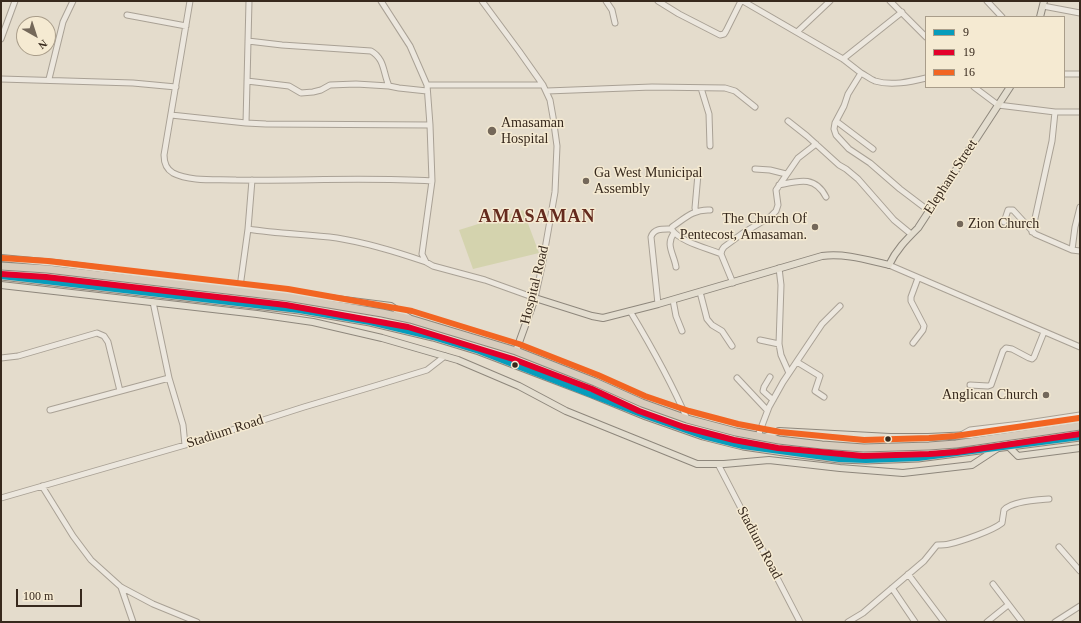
<!DOCTYPE html>
<style>
body{margin:0}
#map{position:relative;width:1081px;height:623px;overflow:hidden;background:#e4dccc;font-family:"Times New Roman",serif}
canvas{display:block}
.frame{position:absolute;inset:0;border:2px solid #37291d;pointer-events:none}
.legend{position:absolute;left:925px;top:16px;width:140px;height:72px;box-sizing:border-box;background:#f5ead2;border:1px solid #a99d8a;margin:0;padding:5px 7px;list-style:none;font-size:12px;color:#37291d}
.legend li{display:flex;align-items:center;gap:8px;height:20px}
.legend b{width:20px;border:1px solid #a99d8a}
.north{position:absolute;left:16px;top:16px;width:40px;height:40px;box-sizing:border-box;background:#f5ead2;border:1px solid #a99d8a;border-radius:50%;rotate:141deg;font-size:11px;font-weight:700;line-height:16px;text-align:center;color:#37291d}
.north::after{content:'';display:block;margin:auto;width:14px;height:18px;background:#74685a;clip-path:polygon(50% 0,100% 100%,50% 72%,0 100%)}
.scale{position:absolute;left:16px;top:589px;width:66px;height:18px;box-sizing:border-box;border:2px solid #37291d;border-top:0;padding-left:5px;font-size:12px;line-height:14px;white-space:nowrap;color:#37291d;-webkit-text-stroke:3px #f5ead2;paint-order:stroke}
</style>
<div id="map">
<canvas width="1081" height="623"></canvas>
<div class="frame"></div>
<ul class="legend">
<li><b style="height:5px;background:#069cbc"></b>9</li>
<li><b style="height:5px;background:#e4002b"></b>19</li>
<li><b style="height:5px;background:#f26522"></b>16</li>
</ul>
<div class="north">N</div>
<div class="scale">100 m</div>
</div>
<script>
const context = document.querySelector('canvas').getContext('2d');
context.lineJoin = 'round';
function paint(path, color) {
  context.fillStyle = color;
  context.fill(path, 'evenodd');
}
function strokePath(path, color, width, dash) {
  context.strokeStyle = color;
  context.lineWidth = width;
  context.lineCap = dash ? 'butt' : 'round';
  context.setLineDash(dash || []);
  context.stroke(path);
}
function label(font, color, halo, rows, align = 'center') {
  context.font = font + ' "Times New Roman",serif';
  context.lineWidth = 3;
  context.setLineDash([]);
  context.textBaseline = 'middle';
  context.strokeStyle = halo;
  context.fillStyle = color;
  for (const [text, x, y, turn = 0] of rows) {
    context.save();
    context.translate(x, y);
    context.rotate((+turn || 0) * Math.PI / 180);
    context.textAlign = isNaN(turn) ? turn : align;
    if (halo) context.strokeText(text, 0, 0);
    context.fillText(text, 0, 0);
    context.restore();
  }
}
paint(new Path2D(`
 M523,210L539,253L473,269L459,230Z`), '#d4d3ae');
const minor = new Path2D(`
 M190,1L164,155C164,163 166,169 173,173C191,182 217,179 236,180C302,181 367,177 432,181
 M381,1L410,46L427,85L430,125L432,181L422,254L426,262
 M606,1L612,10L615,23
 M658,1L679,14L720,35L724,34L726,31L741,1
 M743,1L843,59L861,73L848,94L844,106L835,123L834,129L836,135L849,149L870,163L900,189L929,211
 M890,1L926,37
 M987,1L1002,17
 M1043,6L1080,13
 M127,15L186,26
 M797,32L830,1
 M1,39L15,1
 M248,41L282,45L371,51C385,59 383,73 389,86L399,88L427,91
 M843,59L902,12
 M861,73C865,75 870,79 875,81C891,86 910,82 926,78
 M1064,74H1080
 M1,79L133,83L176,87
 M49,79L63,22L73,1
 M247,81L289,86L301,93L313,92L321,90L330,85L356,84L389,86
 M427,85H543
 M974,87L998,105L1055,112H1080
 M701,88L709,114L710,146
 M547,91L652,87L725,88L735,91L755,107
 M171,115L246,123L266,124L430,125
 M788,121L807,136L839,165L846,169L858,179L894,220L911,234
 M836,121L873,149
 M246,123L249,1
 M755,169L770,170L786,174
 M779,185C798,181 815,175 826,197
 M710,210C693,209 684,219 672,227V230C681,242 707,248 721,254
 M696,212L695,208L698,174
 M1004,222L1008,210H1013L1035,234L1072,250L1080,251
 M248,229C278,234 307,234 337,238C368,243 397,252 426,262L433,266L485,280L535,298L542,266L555,192L557,146L553,117L550,100L543,85L519,51L482,1
 M1032,232L1052,141L1055,112
 M674,233C665,245 674,254 676,267
 M1072,250L1075,227L1080,207
 M889,265L1080,347
 M779,268L781,285L779,344L781,355L789,373
 M733,283L721,254L722,250L724,247L743,233L770,217L776,211L778,205L776,190L798,158L816,144
 M240,287L248,229L252,180
 M700,292L707,319L712,325L722,331L732,346
 M673,300L676,316L682,331
 M153,302L169,378L183,425L185,445
 M658,304L651,237C654,228 663,229 671,229
 M630,311C651,346 671,381 687,419
 M760,340L779,344
 M913,343L923,330L924,326L911,301V297L918,278
 M1,358L18,356L97,333L104,336L108,342L120,391
 M797,362L820,376L815,391L824,397
 M770,377L764,387L763,391L773,400
 M737,378L767,410
 M970,385L988,386L991,385L1003,351L1006,348L1012,349L1029,358L1032,359L1034,357L1044,332
 M50,410L169,378
 M961,435L970,430L1021,424L1080,415
 M758,436L769,407L783,382L822,324L840,306
 M718,464L800,622
 M42,486L73,536L91,560L121,587L153,604L197,622
 M1,498L185,445L304,407L378,385L427,370L445,356
 M1059,547L1080,571
 M908,574L944,622
 M993,584L1022,622
 M121,587L133,622
 M892,588L915,622
 M848,622L863,613L877,601L924,561L937,545C941,545 945,545 949,544C962,541 992,531 1002,523L1004,510C1012,501 1037,500 1049,499
 M987,622L1008,605
 M1055,622L1080,606`);
const major = new Path2D(`
 M1040,17L1044,1
 M1,258L55,263L391,306L409,318
 M1,285L257,314L313,322L382,338L458,360L519,386L566,411L697,464H724L769,460L840,468L903,473L972,465L998,448
 M516,351L535,298L592,316L603,318L658,304L822,256C845,253 867,260 889,265C896,250 906,240 918,228L1010,87
 M765,437L779,431L890,437H928L971,435L1080,420
 M1008,446L1018,456L1080,448`);
const highway = new Path2D(`
 M1,266L47,269L287,297L382,313L410,319L516,351L595,382L642,403L687,419L736,432L779,440L822,445L864,448L929,446L956,444L1080,426
 M1,276L299,310L370,322L433,337L479,351L592,394L646,416L703,436L743,446L784,452L839,459L866,460L918,458L1080,437`);
strokePath(minor, '#a9a195', 7);
strokePath(major, '#8e877c', 8);
strokePath(highway, '#8e877c', 9);
strokePath(minor, '#ece7de', 5);
strokePath(major, '#e3ddcf', 6);
strokePath(highway, '#d7ccbd', 7);
strokePath(new Path2D(`
 M1,276L299,310L370,322L433,337L479,351L646,416L703,436L743,446L839,459L866,460L918,458L1080,437`), '#069cbc', 6);
strokePath(new Path2D(`
 M1,274L46,277L286,305L408,327L513,359L592,389L639,411L684,427L734,440L778,448L863,456L929,454L957,452L1080,434`), '#e4002b', 6);
strokePath(new Path2D(`
 M2,258L48,261L288,289L412,311L519,344L598,375L645,396L689,411L738,424L780,432L864,440L929,438L955,436L1079,418`), '#f26522', 6);
for (const [x, y, r, color] of [
 [492,131,5,"#74685a"],
 [586,181,4,"#74685a"],
 [960,224,4,"#74685a"],
 [815,227,4,"#74685a"],
 [515,365,3.5,"#37291d"],
 [1046,395,4,"#74685a"],
 [888,439,3.5,"#37291d"]
]) {
  const dot = new Path2D();
  dot.arc(x, y, r, 0, 2 * Math.PI);
  context.fillStyle = color;
  context.fill(dot);
  strokePath(dot, '#f5ead2', 1.5);
}
label('14px', '#37291d', '#f5ead2', [
 ["Amasaman",501,123],
 ["Hospital",501,139],
 ["Ga West Municipal",594,173],
 ["Assembly",594,189],
 ["The Church Of",807,219,"right"],
 ["Pentecost, Amasaman.",807,235,"right"],
 ["Zion Church",968,224],
 ["Anglican Church",1038,395,"right"]
], 'left');
label('14px', '#37291d', '#f5ead2', [
 ["Elephant Street",951,177,-57],
 ["Hospital Road",535,285,-76],
 ["Stadium Road",225,432,-18],
 ["Stadium Road",759,543,62]
]);
context.letterSpacing = '1px';
label('bold 18px', '#642a1d', '#f5ead2', [
 ["AMASAMAN",537,217]
]);
context.letterSpacing = '0px';
</script>
